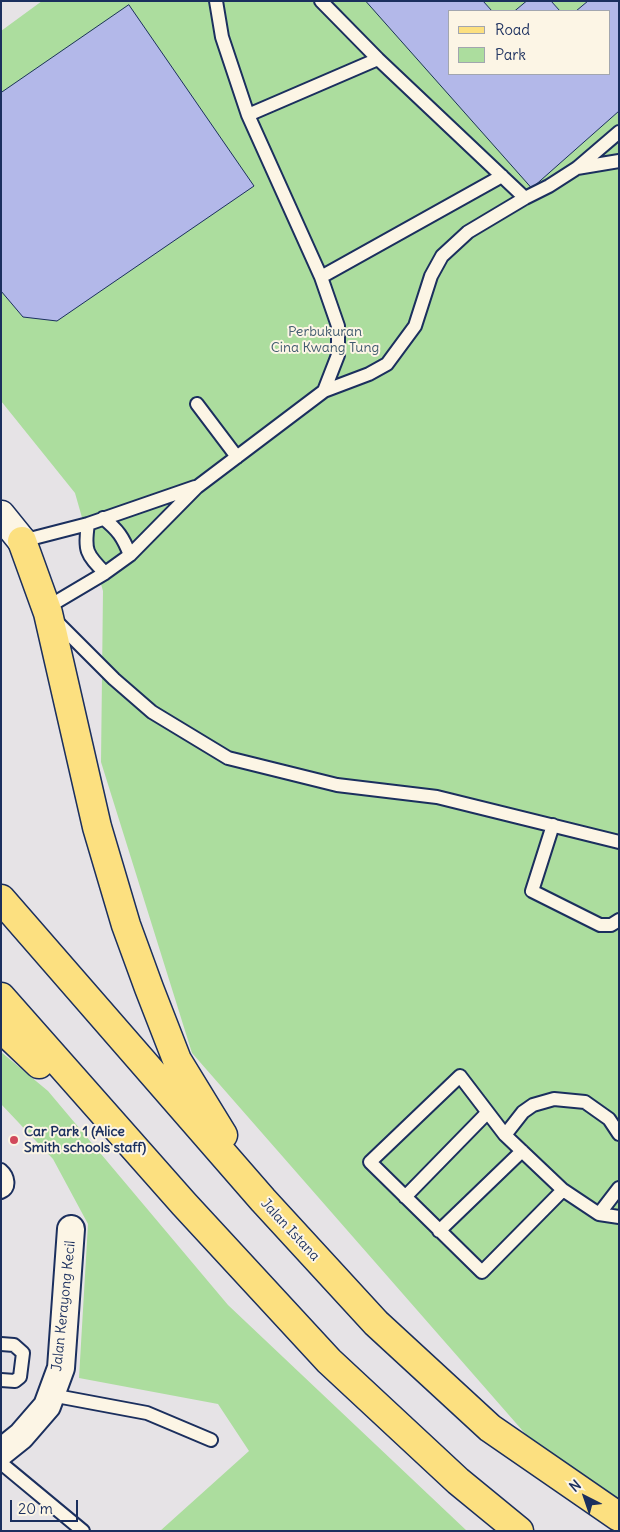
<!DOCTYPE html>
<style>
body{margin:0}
#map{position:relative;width:620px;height:1532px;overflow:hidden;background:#e6e3e6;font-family:Delius,sans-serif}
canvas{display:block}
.frame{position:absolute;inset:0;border:2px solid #1b2f5e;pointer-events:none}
.legend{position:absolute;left:448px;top:10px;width:162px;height:65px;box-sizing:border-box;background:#fcf5e5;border:1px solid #a2a6af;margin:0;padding:6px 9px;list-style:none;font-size:15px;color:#1b2f5e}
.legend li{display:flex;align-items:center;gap:10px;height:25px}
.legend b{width:25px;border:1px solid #a2a6af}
.north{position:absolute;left:560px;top:1472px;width:50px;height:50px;-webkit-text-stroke:4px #fcf5e5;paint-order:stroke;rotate:319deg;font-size:14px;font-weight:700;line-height:20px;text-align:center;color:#1b2f5e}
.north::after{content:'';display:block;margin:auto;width:18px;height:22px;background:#1b2f5e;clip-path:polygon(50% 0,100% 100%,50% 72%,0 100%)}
.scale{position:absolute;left:10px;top:1500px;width:68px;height:22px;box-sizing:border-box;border:2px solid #1b2f5e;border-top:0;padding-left:6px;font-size:15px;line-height:18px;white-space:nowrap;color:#1b2f5e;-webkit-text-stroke:4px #fcf5e5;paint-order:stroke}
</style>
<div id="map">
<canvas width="620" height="1532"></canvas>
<div class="frame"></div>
<ul class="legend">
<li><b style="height:6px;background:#fce080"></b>Road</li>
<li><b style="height:14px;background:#acdd9e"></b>Park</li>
</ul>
<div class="north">N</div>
<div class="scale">20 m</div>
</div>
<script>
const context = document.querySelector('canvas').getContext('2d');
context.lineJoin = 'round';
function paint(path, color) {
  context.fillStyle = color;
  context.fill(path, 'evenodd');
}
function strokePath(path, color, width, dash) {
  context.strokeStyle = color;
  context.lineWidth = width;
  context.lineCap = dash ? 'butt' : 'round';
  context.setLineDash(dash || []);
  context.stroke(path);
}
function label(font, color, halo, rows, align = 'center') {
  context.font = font + ' Delius,sans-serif';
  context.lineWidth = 4;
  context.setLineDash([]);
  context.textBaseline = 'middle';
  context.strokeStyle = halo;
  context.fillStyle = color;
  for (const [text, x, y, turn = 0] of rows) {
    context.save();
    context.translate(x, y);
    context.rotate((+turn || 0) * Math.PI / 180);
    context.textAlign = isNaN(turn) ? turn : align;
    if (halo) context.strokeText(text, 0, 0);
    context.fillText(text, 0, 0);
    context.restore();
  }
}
paint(new Path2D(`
 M42,1H619V1499L529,1438L192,1053L101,762L103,591L75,493L1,401V31ZM449,11H609V74H449Z
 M1,1052L48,1091L228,1305L467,1531H160L249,1451L218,1404L79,1378L88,1224L53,1159L1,1104Z`), '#acdd9e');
const building = new Path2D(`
 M366,1H483L492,11H449V74H609V11H576L588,1H619V111L532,188Z
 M527,1H551L560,11H515Z
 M129,5L254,186L57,321L23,317L1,291V93Z`);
paint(building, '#b3b8e9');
strokePath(building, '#1b2f5e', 1);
const service = new Path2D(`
 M216,1L222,37L248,115L321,277L338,326V355L324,391
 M321,1L378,59L525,198
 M248,115L378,59
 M577,168L619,161
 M321,277L502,176
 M197,404L237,457
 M103,518C118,530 123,537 130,555
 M88,524C84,550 86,554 105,573
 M22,541L88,524L195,487
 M46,608L105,573L130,555L197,487L324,391L369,374L387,364L415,326L431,276L442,256L468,232L525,198L549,186L577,168L619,132
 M55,620L114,679L152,712L228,758L337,785L437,797L619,842
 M553,825L532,891L600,925H611L619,920
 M505,1135L523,1112L533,1105L554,1099L585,1102L609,1119L619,1134
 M1,1170C8,1176 11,1188 1,1192
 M563,1190L482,1272L370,1162L460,1076L505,1135L563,1190L599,1214L619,1217
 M405,1197L487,1113
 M599,1214L619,1188
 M439,1231L522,1151
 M1,1344L14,1345L23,1353L20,1377L15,1381L1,1380
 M51,1395L147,1413L211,1440
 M1,1463L83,1531`);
const minor = new Path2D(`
 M1,1452L21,1436L47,1406L61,1368L71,1229`);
const secondary = new Path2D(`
 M1,515L22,541`);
const primary = new Path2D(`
 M22,541L48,613L97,827L126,925L149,988L177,1060L223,1135
 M1,899L263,1200L376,1323L490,1428L619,1517
 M1,997L184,1204L329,1361L458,1481L519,1531
 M1,1028L39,1064`);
strokePath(service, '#1b2f5e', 16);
strokePath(minor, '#1b2f5e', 30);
strokePath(secondary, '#1b2f5e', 31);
strokePath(primary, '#1b2f5e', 31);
strokePath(service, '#fcf5e5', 12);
strokePath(minor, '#fcf5e5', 26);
strokePath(secondary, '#fcf5e5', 28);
strokePath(primary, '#fce080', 28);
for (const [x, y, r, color] of [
 [14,1140,5,"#d1495b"]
]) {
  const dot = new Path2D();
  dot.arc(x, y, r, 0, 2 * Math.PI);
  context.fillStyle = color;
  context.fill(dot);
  strokePath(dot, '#fcf5e5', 2);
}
label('14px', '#3f5a6e', '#fcf5e5', [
 ["Perbukuran",325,332],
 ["Cina Kwang Tung",325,348]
]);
label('bold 14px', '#1b2f5e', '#fcf5e5', [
 ["Car Park 1 (Alice",24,1132],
 ["Smith schools staff)",24,1148]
], 'left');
label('14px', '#1b2f5e', '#fcf5e5', [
 ["Jalan Istana",290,1230,47],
 ["Jalan Kerayong Kecil",64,1306,-84]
]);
</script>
